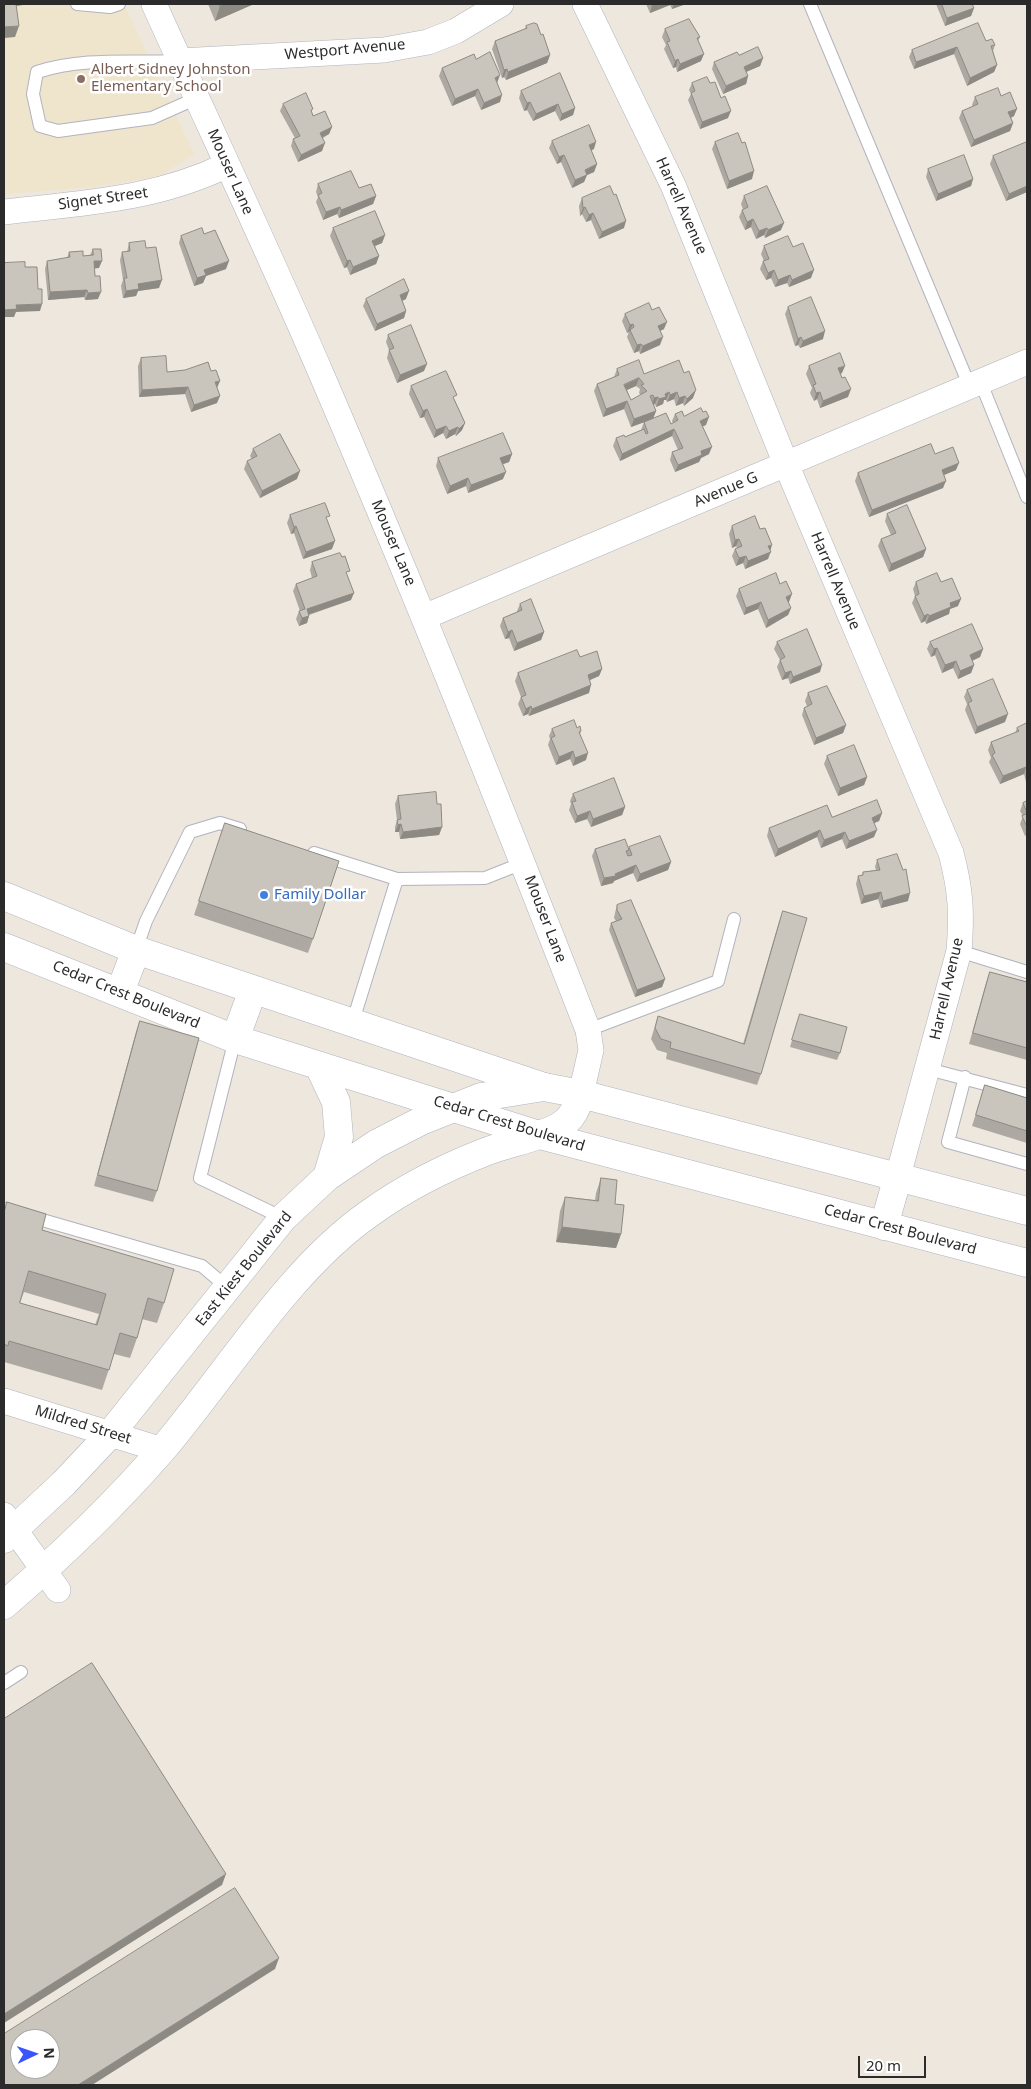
<!DOCTYPE html>
<style>
body{margin:0}
#map{position:relative;width:1031px;height:2089px;overflow:hidden;background:#ede7dd;font-family:"Noto Sans",sans-serif}
canvas{display:block}
.frame{position:absolute;inset:0;border:5px solid #2b2b2b;pointer-events:none}
.north{position:absolute;left:10px;top:2029px;width:50px;height:50px;box-sizing:border-box;background:#fff;border:1px solid #aaa;border-radius:50%;rotate:87deg;font-size:14px;font-weight:700;line-height:20px;text-align:center;color:#2b2b2b}
.north::after{content:'';display:block;margin:auto;width:18px;height:22px;background:#3b55fc;clip-path:polygon(50% 0,100% 100%,50% 72%,0 100%)}
.scale{position:absolute;left:858px;top:2056px;width:68px;height:22px;box-sizing:border-box;border:2px solid #2b2b2b;border-top:0;padding-left:6px;font-size:15px;line-height:18px;white-space:nowrap;color:#2b2b2b;-webkit-text-stroke:4px #fff;paint-order:stroke}
</style>
<div id="map">
<canvas width="1031" height="2089"></canvas>
<div class="frame"></div>
<div class="north">N</div>
<div class="scale">20 m</div>
</div>
<script>
const context = document.querySelector('canvas').getContext('2d');
context.lineJoin = 'round';
function paint(path, color) {
  context.fillStyle = color;
  context.fill(path, 'evenodd');
}
function strokePath(path, color, width, dash) {
  context.strokeStyle = color;
  context.lineWidth = width;
  context.lineCap = dash ? 'butt' : 'round';
  context.setLineDash(dash || []);
  context.stroke(path);
}
function label(font, color, halo, rows, align = 'center') {
  context.font = font + ' "Noto Sans",sans-serif';
  context.lineWidth = 5;
  context.setLineDash([]);
  context.textBaseline = 'middle';
  context.strokeStyle = halo;
  context.fillStyle = color;
  for (const [text, x, y, turn = 0] of rows) {
    context.save();
    context.translate(x, y);
    context.rotate((+turn || 0) * Math.PI / 180);
    context.textAlign = isNaN(turn) ? turn : align;
    if (halo) context.strokeText(text, 0, 0);
    context.fillText(text, 0, 0);
    context.restore();
  }
}
paint(new Path2D(`
 M4,4H124L194,154L160,176L93,187L4,194Z`), '#efe5cc');
const service = new Path2D(`
 M77,4L110,7L119,4
 M810,4L970,387
 M180,61C130,63 85,57 37,72L33,94L40,126L58,131L152,118L197,98
 M981,383L1027,497
 M314,853L397,879L485,878L523,863
 M136,950L146,921L190,832L220,823L240,829
 M959,951L1027,972
 M352,1024L397,879
 M588,1030L718,981L734,919
 M235,1039L200,1178L283,1218
 M928,1069L1027,1095
 M965,1077L948,1142L1027,1164
 M4,1209L202,1266L228,1288
 M4,1683L21,1672`);
const minor = new Path2D(`
 M154,4C209,126 267,248 320,371C414,589 502,809 588,1030L591,1050L581,1094
 M585,4L673,185L786,464L951,853C961,891 962,913 959,951L898,1176
 M180,61L384,50L428,42L456,31L501,4
 M4,212C82,203 155,200 227,165
 M424,617L1027,362
 M4,1401L162,1450
 M4,1515L58,1590`);
const tertiary = new Path2D(`
 M4,896L136,950L544,1087
 M4,947L235,1039L536,1134
 M120,992L136,950
 M235,1039L253,990`);
const secondary = new Path2D(`
 M319,1066L336,1102L339,1137L327,1177
 M536,1134L1027,1263
 M884,1226L898,1176
 M4,1539L64,1483L111,1433L283,1218L327,1177L376,1144L421,1121L481,1097L544,1087L581,1094L1027,1211
 M4,1605C60,1557 114,1505 162,1450C227,1374 288,1270 370,1213C406,1187 444,1168 485,1152C508,1143 539,1138 560,1126C573,1118 577,1107 581,1094`);
strokePath(service, '#b1b3bf', 14);
strokePath(minor, '#b1b3bf', 26);
strokePath(tertiary, '#b1b3bf', 29);
strokePath(secondary, '#b1b3bf', 29);
strokePath(service, '#fff', 12);
strokePath(minor, '#fff', 25);
strokePath(tertiary, '#fff', 28);
strokePath(secondary, '#fff', 28);
paint(new Path2D(`
 M208,4H254L215,21Z
 M646,4H686L672,9L670,5L650,13Z
 M936,4H972L974,8L971,16L945,26Z
 M526,26L550,55L547,63L506,80L504,77L502,78L492,49L495,41L525,29Z
 M665,29L700,37L698,41L701,61L677,72L676,67L673,68L664,49L666,45L662,37Z
 M986,41L995,45L993,51L997,65L994,72L967,86L954,54L914,69L909,57L912,50Z
 M739,55L763,58L760,66L746,72L748,76L746,84L723,94L712,69L714,62Z
 M476,59L497,83L500,102L481,110L475,96L452,106L439,76L442,68Z
 M692,83L728,118L700,129L688,100L691,94L689,90Z
 M521,91L575,108L573,115L560,121L555,111L533,121L527,110L524,111L519,98Z
 M1001,96L1014,116L1011,118L1013,123L1010,131L971,147L959,118L962,111L973,106L972,105L975,97Z
 M283,104L312,113L313,116L332,127L329,134L323,138L322,151L298,162L291,146L293,139L295,138L280,111Z
 M552,141L594,149L591,150L597,164L594,172L587,175L584,182L572,188L561,162L557,164L549,148Z
 M715,142L752,179L727,189L712,149Z
 M993,156L1027,192L1006,201L990,164Z
 M928,169L973,179L971,186L936,201L926,177Z
 M318,184L359,188L376,196L373,204L339,218L337,214L323,220L316,202L318,197L316,192Z
 M744,196L781,230L765,238L764,235L756,239L751,227L745,230L739,217L742,210L743,209L741,204Z
 M582,198L624,228L599,239L591,220L586,222L582,214L580,216L579,206Z
 M333,228L385,235L382,243L375,246L379,256L376,264L350,275L347,267L344,268L330,236Z
 M204,234L226,269L206,276L203,283L194,286L179,243L181,236Z
 M129,243L146,248L159,288L138,291L136,296L123,298L121,286L123,280L120,260L122,252H127Z
 M764,246L793,247L811,278L789,287L787,283L775,287L771,278L766,280L760,269L763,261H764L761,254Z
 M93,249L99,268H94L98,299L85,300L84,297L48,300L45,269L47,261L67,258L69,252L83,256L90,255Z
 M366,299H406L402,301L406,311L404,318L375,331L363,306Z
 M788,307L823,339L800,348L798,345L795,346L785,314Z
 M652,310L664,329L660,331V345L640,354L639,351L634,353L627,337L629,332L627,333L622,321L625,314Z
 M388,335L424,371L397,383L387,358L389,350L386,342Z
 M141,358L167,372L217,388V403L191,412L185,394L139,397L138,366Z
 M809,366L842,373L840,374L848,397L820,408L817,399L814,401L810,393L812,388L806,374Z
 M617,369L644,374L693,398L684,406L683,403L676,406L674,399L667,402L666,400H664L663,404L656,407L655,404L653,405L656,411L653,418L671,424L673,423L672,421L675,414L684,416L706,425L703,426L709,454L701,458L699,462L675,472L670,460L672,452L678,450L672,436L620,461L613,446L616,438L625,437L641,430L644,422L649,420L631,427L624,409L603,417L594,391L597,384L614,377ZM636,386L640,389L639,393L641,395L631,400L627,390Z
 M411,386L455,401L465,423L462,430L456,436L455,434L446,439L443,433L434,438L424,417L420,418L409,394Z
 M253,449L297,479L260,498L244,469L247,461L252,459L250,456Z
 M512,454L509,462L503,464V479L468,493L466,486L447,494L436,466L438,458Z
 M935,454L956,470L944,475L943,488L869,517L855,481L858,473Z
 M887,514L926,549L923,557L889,572L878,546L881,539L891,535L885,521Z
 M290,515L328,522L332,549L303,559L294,533L291,534L287,523Z
 M732,526L770,551L771,552L768,559L745,569L743,563L736,566L732,556L735,549L737,548L736,546L732,548L729,534Z
 M312,562L348,577L351,600L309,615L307,623L299,626L296,619L299,611H300L293,591L296,584L312,578L310,570Z
 M916,582H941L958,606L950,609L949,614L926,624L925,621L921,623L912,603L915,596L913,589Z
 M739,589L789,602H788L791,608L788,615L766,628L758,609L744,615L736,596Z
 M520,604L544,632L541,640L514,651L509,638L505,639L500,626L503,618L517,612V611Z
 M777,642L820,672L790,684L788,678L782,680L777,667L780,660L774,649Z
 M930,642L983,649L980,657L972,661L974,665L971,673L958,679L953,668L942,673L935,655L931,657L927,649Z
 M580,657L602,669L599,676L590,680L589,693L529,716L528,714L523,716L518,704L521,697L515,681L518,673Z
 M967,690L1005,722L975,734L965,710L967,704L964,697Z
 M808,693L846,725L843,733L814,745L802,715L804,708L807,706L805,701Z
 M1027,723V781L1026,782L1024,774L1000,784L989,762L991,758L988,750L991,742L1015,733L1017,728Z
 M577,728L581,731L580,734L586,760L573,766L570,759L556,765L548,745L550,739L549,736L552,729Z
 M827,756L867,777L864,785L838,796L824,764Z
 M573,794L625,807L622,815L591,827L587,819L575,823L569,810L571,804L570,801Z
 M398,796L437,804L442,827L439,835L400,839L399,832H395V827L397,820L395,804Z
 M1027,801V835L1025,836L1020,824L1023,816L1020,811L1023,803Z
 M882,813L879,821L874,823V837L846,849L842,839L821,848L817,837L775,857L767,836L769,828L832,817Z
 M225,823L313,939L308,953L194,915Z
 M629,848L671,862L668,870L637,882L633,873L614,881L613,883L601,886L592,856L595,849Z
 M877,860L908,901L881,908L878,899L861,904L856,884L858,876L862,875L863,872L876,870L875,867Z
 M617,905L665,979L662,987L635,997L609,930L611,923L616,921L614,918L615,913Z
 M783,911L761,1074L757,1085L666,1059L667,1053L657,1050L651,1039L658,1016L743,1044L779,922Z
 M990,972L1027,982V1060L969,1044L986,983Z
 M800,1014L840,1053L837,1060L790,1047Z
 M140,1021L157,1191L153,1202L94,1186L136,1032Z
 M985,1085L1027,1098V1143L972,1126Z
 M601,1178L615,1204L621,1234L616,1248L556,1242L560,1211L565,1197L595,1200L596,1193Z
 M7,1202L42,1230L164,1303L157,1323L142,1319L137,1338L130,1358L114,1354L102,1390L4,1362V1211ZM24,1292L99,1314L95,1325L20,1303Z`), '#ada9a2');
paint(new Path2D(`
 M12,4H24L23,5L11,7Z
 M226,4H254L215,21L220,6Z
 M656,4H670V5L650,13L652,5Z
 M674,4H686L672,9Z
 M974,8L971,16L945,26L947,18Z
 M19,26L15,37L4,38V27Z
 M957,47L954,54L914,69L916,62Z
 M704,54L701,61L677,72L680,64Z
 M550,55L547,63L506,80L508,72Z
 M763,58L760,66L741,74L744,67Z
 M678,59L676,67L673,68L675,61Z
 M997,65L994,72L967,86L970,78Z
 M507,69L504,77L502,78L504,70Z
 M500,75L497,83L495,78Z
 M748,76L746,84L723,94L726,86Z
 M478,89L475,96L452,106L455,99Z
 M502,95L500,102L481,110L484,103Z
 M530,102L527,110L524,111L527,103Z
 M558,104L555,111L533,121L536,114Z
 M575,108L573,115L560,121L562,114Z
 M1017,109L1014,116L1006,120L1008,112Z
 M731,111L728,118L700,129L702,122Z
 M1013,123L1010,131L971,147L974,140Z
 M332,127L329,134L317,140L320,133Z
 M596,142L594,149L586,153L589,145Z
 M325,143L322,151L298,162L301,155Z
 M564,155L561,162L557,164L559,157Z
 M597,164L594,172L587,175L584,182L572,188L575,180L585,170Z
 M754,171L752,179L727,189L729,181Z
 M973,179L971,186L936,201L938,194Z
 M1027,186V192L1006,201L1009,194Z
 M376,196L373,204L339,218L341,210Z
 M340,207L337,214L323,220L326,212Z
 M585,207L582,214L580,216L583,208Z
 M593,213L591,220L586,222L589,215Z
 M753,219L751,227L745,230L747,222Z
 M626,221L624,228L599,239L602,232Z
 M784,223L781,230L765,238L768,230Z
 M767,228L764,235L756,239L759,231Z
 M385,235L382,243L370,248L372,241Z
 M379,256L376,264L350,275L353,267Z
 M350,260L347,267L344,268L347,261Z
 M94,261H102L99,268L91,269Z
 M229,261L226,269L206,276L203,283L194,286L197,278L204,270Z
 M774,270L771,278L766,280L768,273Z
 M814,270L811,278L789,287L792,280Z
 M790,275L787,283L775,287L778,280Z
 M162,280L159,288L138,291L136,296L123,298L126,291L138,284Z
 M87,290L84,297L48,300L50,292Z
 M409,291L406,299L397,303L400,295Z
 M101,292L98,299L85,300L88,293Z
 M42,304L40,311L16,312L14,317H4V310L16,305Z
 M406,311L404,318L375,331L377,324Z
 M667,322L664,329L655,333L658,326Z
 M633,324L629,332L627,333L630,325Z
 M825,331L823,339L800,348L803,341Z
 M663,337L660,345L640,354L643,346Z
 M801,337L798,345L795,346L798,339Z
 M641,344L639,351L634,353L637,345Z
 M427,364L424,371L397,383L400,375Z
 M845,366L842,373L836,376L838,368Z
 M639,378L636,386L622,392L624,385Z
 M220,381L217,388L215,382Z
 M188,387L185,394L139,397L142,390Z
 M851,389L848,397L820,408L823,401Z
 M696,390L693,398L684,406L687,399Z
 M669,392L666,400H664L663,404L656,407L659,399L665,394Z
 M677,392L674,399L667,402L670,395Z
 M820,392L817,399L814,401L816,393Z
 M220,396L217,403L191,412L194,405Z
 M685,396L683,403L676,406L679,398Z
 M658,397L655,404L651,406L654,398Z
 M627,401L624,409L603,417L606,409Z
 M427,409L424,417L420,418L423,411Z
 M656,411L653,419L631,427L634,419Z
 M709,417L706,425L698,428L700,421Z
 M465,423L462,430L456,436L459,429Z
 M446,426L443,433L434,438L436,430Z
 M458,427L455,434L446,439L449,431Z
 M674,429L672,436L620,461L622,454Z
 M712,447L709,454L701,458L699,462L675,472L678,465L701,451Z
 M512,454L509,462L498,466L500,458Z
 M959,463L956,470L939,477L942,470Z
 M300,471L297,479L260,498L262,491Z
 M506,472L503,479L468,493L471,485Z
 M468,478L466,486L447,494L450,486Z
 M946,481L943,488L869,517L872,510Z
 M296,526L294,533L291,534L294,527Z
 M739,539L736,546L732,548L735,540Z
 M335,541L332,549L303,559L306,552Z
 M772,545L768,559L745,569L748,561L768,546Z
 M926,549L923,557L889,572L891,564Z
 M746,556L743,563L736,566L739,558Z
 M354,593L351,600L304,616L307,609Z
 M792,594L789,602L783,604L786,597Z
 M961,599L958,606L950,609L949,614L926,624L929,616L950,603Z
 M761,602L758,609L744,615L746,608Z
 M791,608L788,615L766,628L768,620Z
 M928,614L925,621L921,623L924,616Z
 M309,616L307,623L299,626L302,618Z
 M512,630L509,638L505,639L508,632Z
 M544,632L541,640L514,651L517,643Z
 M937,648L935,655L931,657L934,649Z
 M983,649L980,657L967,663L970,655Z
 M956,661L953,668L942,673L945,665Z
 M822,665L820,672L790,684L793,677Z
 M974,665L971,673L958,679L960,671Z
 M602,669L599,676L585,682L588,675Z
 M791,671L788,678L782,680L785,673Z
 M591,685L589,693L529,716L532,709Z
 M531,706L528,714L523,716L526,709Z
 M1008,714L1005,722L975,734L977,727Z
 M846,725L843,733L814,745L816,738Z
 M573,751L570,759L556,765L559,757Z
 M588,753L586,760L573,766L575,758Z
 M1026,767L1024,774L1000,784L1003,776Z
 M867,777L864,785L838,796L840,788Z
 M625,807L622,815L591,827L593,819Z
 M590,811L587,819L575,823L577,816Z
 M882,813L879,821L870,825L872,818Z
 M401,824L399,832H395L398,825Z
 M442,827L439,835L400,839L403,832Z
 M820,830L817,837L775,857L778,849Z
 M877,830L874,837L846,849L849,841Z
 M845,832L842,839L821,848L824,840Z
 M671,862L668,870L637,882L640,874Z
 M636,865L633,873L614,881L613,883L601,886L604,878Z
 M881,892L878,899L861,904L864,896Z
 M910,893L908,901L881,908L883,901Z
 M665,979L662,987L635,997L637,990Z
 M562,1227L621,1234L616,1248L556,1242Z
 M226,1874L222,1885L4,2023V2014Z
 M279,1958L275,1969L92,2085H78Z`), '#8d8a84');
const building = new Path2D(`
 M4,4H16L19,26L4,27Z
 M219,4H226L220,6Z
 M942,4H972L974,8L947,18Z
 M689,19L700,37L697,38L704,54L680,64L678,59L675,61L667,42L670,41L665,29Z
 M534,23L537,24L541,35L543,34L550,55L508,72L507,69L504,70L495,41L527,28L526,26Z
 M978,23L986,41L992,39L995,45L991,46L997,65L970,78L957,47L916,62L912,50Z
 M758,47L763,58L744,67L748,76L726,86L714,62L737,52L739,55Z
 M490,52L500,75L495,78L502,95L484,103L478,89L455,99L442,68L474,54L476,59Z
 M560,73L575,108L562,114L558,104L536,114L530,102L527,103L521,91Z
 M707,77L710,83L715,82L721,98L725,96L731,111L702,122L691,93L695,91L692,83Z
 M998,88L1001,96L1010,92L1017,109L1008,112L1013,123L974,140L962,111L978,104L975,97Z
 M306,93L313,109L311,110L313,116L325,111L332,127L320,133L325,143L301,155L293,139L300,136L283,104Z
 M589,125L596,142L589,145L597,164L585,170L587,175L575,180L564,155L559,157L552,141Z
 M738,133L742,143L745,142L754,171L729,181L715,142Z
 M1027,142V186L1009,194L993,156Z
 M964,155L973,179L938,194L928,169Z
 M351,171L359,188L371,184L376,196L341,210L340,207L326,212L318,195L322,193L318,184Z
 M610,186L614,195L616,194L626,221L602,232L593,213L589,215L585,207L583,208L582,198Z
 M767,186L784,223L768,230L767,228L759,231L753,219L747,222L742,210L748,207L744,196Z
 M375,211L385,235L372,241L379,256L353,267L350,260L347,261L333,228Z
 M202,228L204,234L215,230L229,261L204,270L206,275L197,278L181,236Z
 M788,236L793,247L803,243L814,270L792,280L790,275L778,280L774,270L768,273L763,261L769,259L764,246Z
 M145,241L146,248L156,247L162,280L138,284L139,289L126,291L124,278H127L122,252L130,251L129,243Z
 M93,249H101L102,261H94L95,276H100L101,292L88,293L87,290L50,292L47,261L70,257L69,252L83,251V256L93,255Z
 M25,262V267H37L38,289H42V304L16,305L17,309L4,310V263Z
 M404,279L409,291L400,295L406,311L377,324L366,299Z
 M811,297L825,331L803,341L801,337L798,339L788,307Z
 M649,303L652,310L659,307L667,322L658,326L663,337L643,346L641,344L637,345L630,330L634,327L633,324L630,325L625,314Z
 M411,325L427,364L400,375L389,350L394,348L388,335Z
 M840,353L845,366L838,368L842,378L845,377L851,389L823,401L820,392L816,393L813,385L816,384L809,366Z
 M166,356L167,372L185,370L208,362L211,371L216,370L220,381L215,382L220,396L194,405L188,387L142,390L141,358Z
 M639,360L644,374L679,360L684,373L689,371L696,390L687,399L685,396L679,398L677,392L670,395L669,392L665,394L666,397L659,399L658,397L654,398L653,395L650,396L656,411L634,419L627,401L606,409L597,384L619,375L617,369ZM639,378L644,384L641,385L647,391L631,400L624,385Z
 M446,371L457,395L453,397L465,423L459,429L458,427L449,431L446,426L436,430L427,409L423,411L411,386Z
 M701,408L703,412L706,411L709,417L700,421L712,447L701,451L702,455L678,465L672,452L683,448L674,429L622,454L616,438L624,435L625,437L644,429L646,434L648,433L644,422L666,413L671,424L678,420L675,414L682,411L684,416Z
 M503,433L512,454L500,458L506,472L471,485L468,478L450,486L438,458Z
 M280,434L300,471L262,491L247,461L257,456L253,449Z
 M931,444L935,454L953,447L959,463L942,470L946,481L872,510L858,473Z
 M325,503L330,516L326,517L335,541L306,552L296,526L294,527L290,515Z
 M907,505L926,549L891,564L881,539L896,533L887,514Z
 M755,516L760,529L765,528L772,545L768,546L771,552L748,561L746,556L739,558L735,549L742,546L739,539L735,540L732,526Z
 M340,553L342,557L345,556L350,571L346,572L354,593L307,609L309,616L302,618L299,611L305,609L296,584L317,576L312,562Z
 M776,573L780,584L786,581L792,594L786,597L791,608L768,620L761,602L746,608L739,589Z
 M937,573L941,582L952,578L961,599L950,603L951,607L929,616L928,614L924,616L915,596L919,594L916,582Z
 M531,599L544,632L517,643L512,630L508,632L503,618L522,610L520,604Z
 M972,624L983,649L970,655L974,665L960,671L956,661L945,665L937,648L934,649L930,642Z
 M807,629L822,665L793,677L791,671L785,673L780,660L785,657L777,642Z
 M577,650L580,657L597,651L602,669L588,675L591,685L532,709L531,706L526,709L521,697L526,695L518,673Z
 M993,679L1008,714L977,727L968,703L972,701L967,690Z
 M827,686L846,725L816,738L804,708L812,704L808,693Z
 M574,720L577,728L580,726L581,731L579,732L588,753L575,758L573,751L559,757L551,738L555,736L552,729Z
 M1027,723V769L1026,767L1003,776L992,755L995,753L991,742L1019,731L1017,728Z
 M854,745L867,777L840,788L827,756Z
 M614,778L625,807L593,819L590,811L577,816L572,802L576,801L573,794Z
 M436,792L437,804H441L442,827L403,832L401,824L398,825L397,820L401,819L398,796Z
 M877,800L882,813L872,818L877,830L849,841L845,832L824,840L820,830L778,849L769,828L827,805L832,817Z
 M1027,801V812L1023,803Z
 M1027,814V827L1022,816Z
 M225,823L339,861L313,939L199,901Z
 M660,836L671,862L640,874L636,865L615,874L616,876L604,878L595,849L625,839L629,850L626,851L628,856L632,855L629,847Z
 M897,854L903,870L906,869L910,893L883,901L881,892L864,896L858,876L863,875V872L880,870L877,860Z
 M631,900L665,979L637,990L611,923L622,919L617,910V905Z
 M783,911L807,918L761,1074L670,1048L671,1042L661,1039L655,1028L658,1016L744,1044Z
 M990,972L1027,982V1048L973,1033Z
 M800,1014L847,1027L840,1053L792,1040Z
 M140,1021L199,1038L157,1191L98,1175Z
 M985,1085L1027,1098V1131L976,1115Z
 M601,1178L617,1180L615,1204L624,1205L621,1234L562,1227L565,1197L598,1201Z
 M7,1202L46,1214L42,1230L174,1269L164,1303L148,1298L137,1338L120,1333L109,1370L9,1341L8,1346L4,1344V1213ZM29,1271L106,1294L97,1325L20,1303Z
 M92,1663L226,1874L4,2014V1719Z
 M235,1888L279,1958L78,2085H4V2034ZM20,2039H50V2069H20Z`);
paint(building, '#c9c5bc');
strokePath(building, '#8d8a84', 1);
for (const [x, y, r, color] of [
 [81,79,5,"#8d6e63"],
 [264,895,5,"#3f7fe0"]
]) {
  const dot = new Path2D();
  dot.arc(x, y, r, 0, 2 * Math.PI);
  context.fillStyle = color;
  context.fill(dot);
  strokePath(dot, '#fff', 2);
}
label('15px', '#2b2b2b', '#fff', [
 ["Westport Avenue",345,50,-5],
 ["Mouser Lane",230,172,66],
 ["Signet Street",103,199,-8],
 ["Harrell Avenue",681,206,66],
 ["Avenue G",726,490,-23],
 ["Mouser Lane",393,543,67],
 ["Harrell Avenue",835,581,67],
 ["Mouser Lane",545,919,69],
 ["Harrell Avenue",947,989,-77],
 ["Cedar Crest Boulevard",126,995,22],
 ["Cedar Crest Boulevard",509,1124,17],
 ["Cedar Crest Boulevard",900,1230,15],
 ["East Kiest Boulevard",244,1269,-51],
 ["Mildred Street",83,1425,17]
]);
label('15px', '#785e54', '#fff', [
 ["Albert Sidney Johnston",91,70],
 ["Elementary School",91,87]
], 'left');
label('15px', '#366cbe', '#fff', [
 ["Family Dollar",274,895]
], 'left');
</script>
